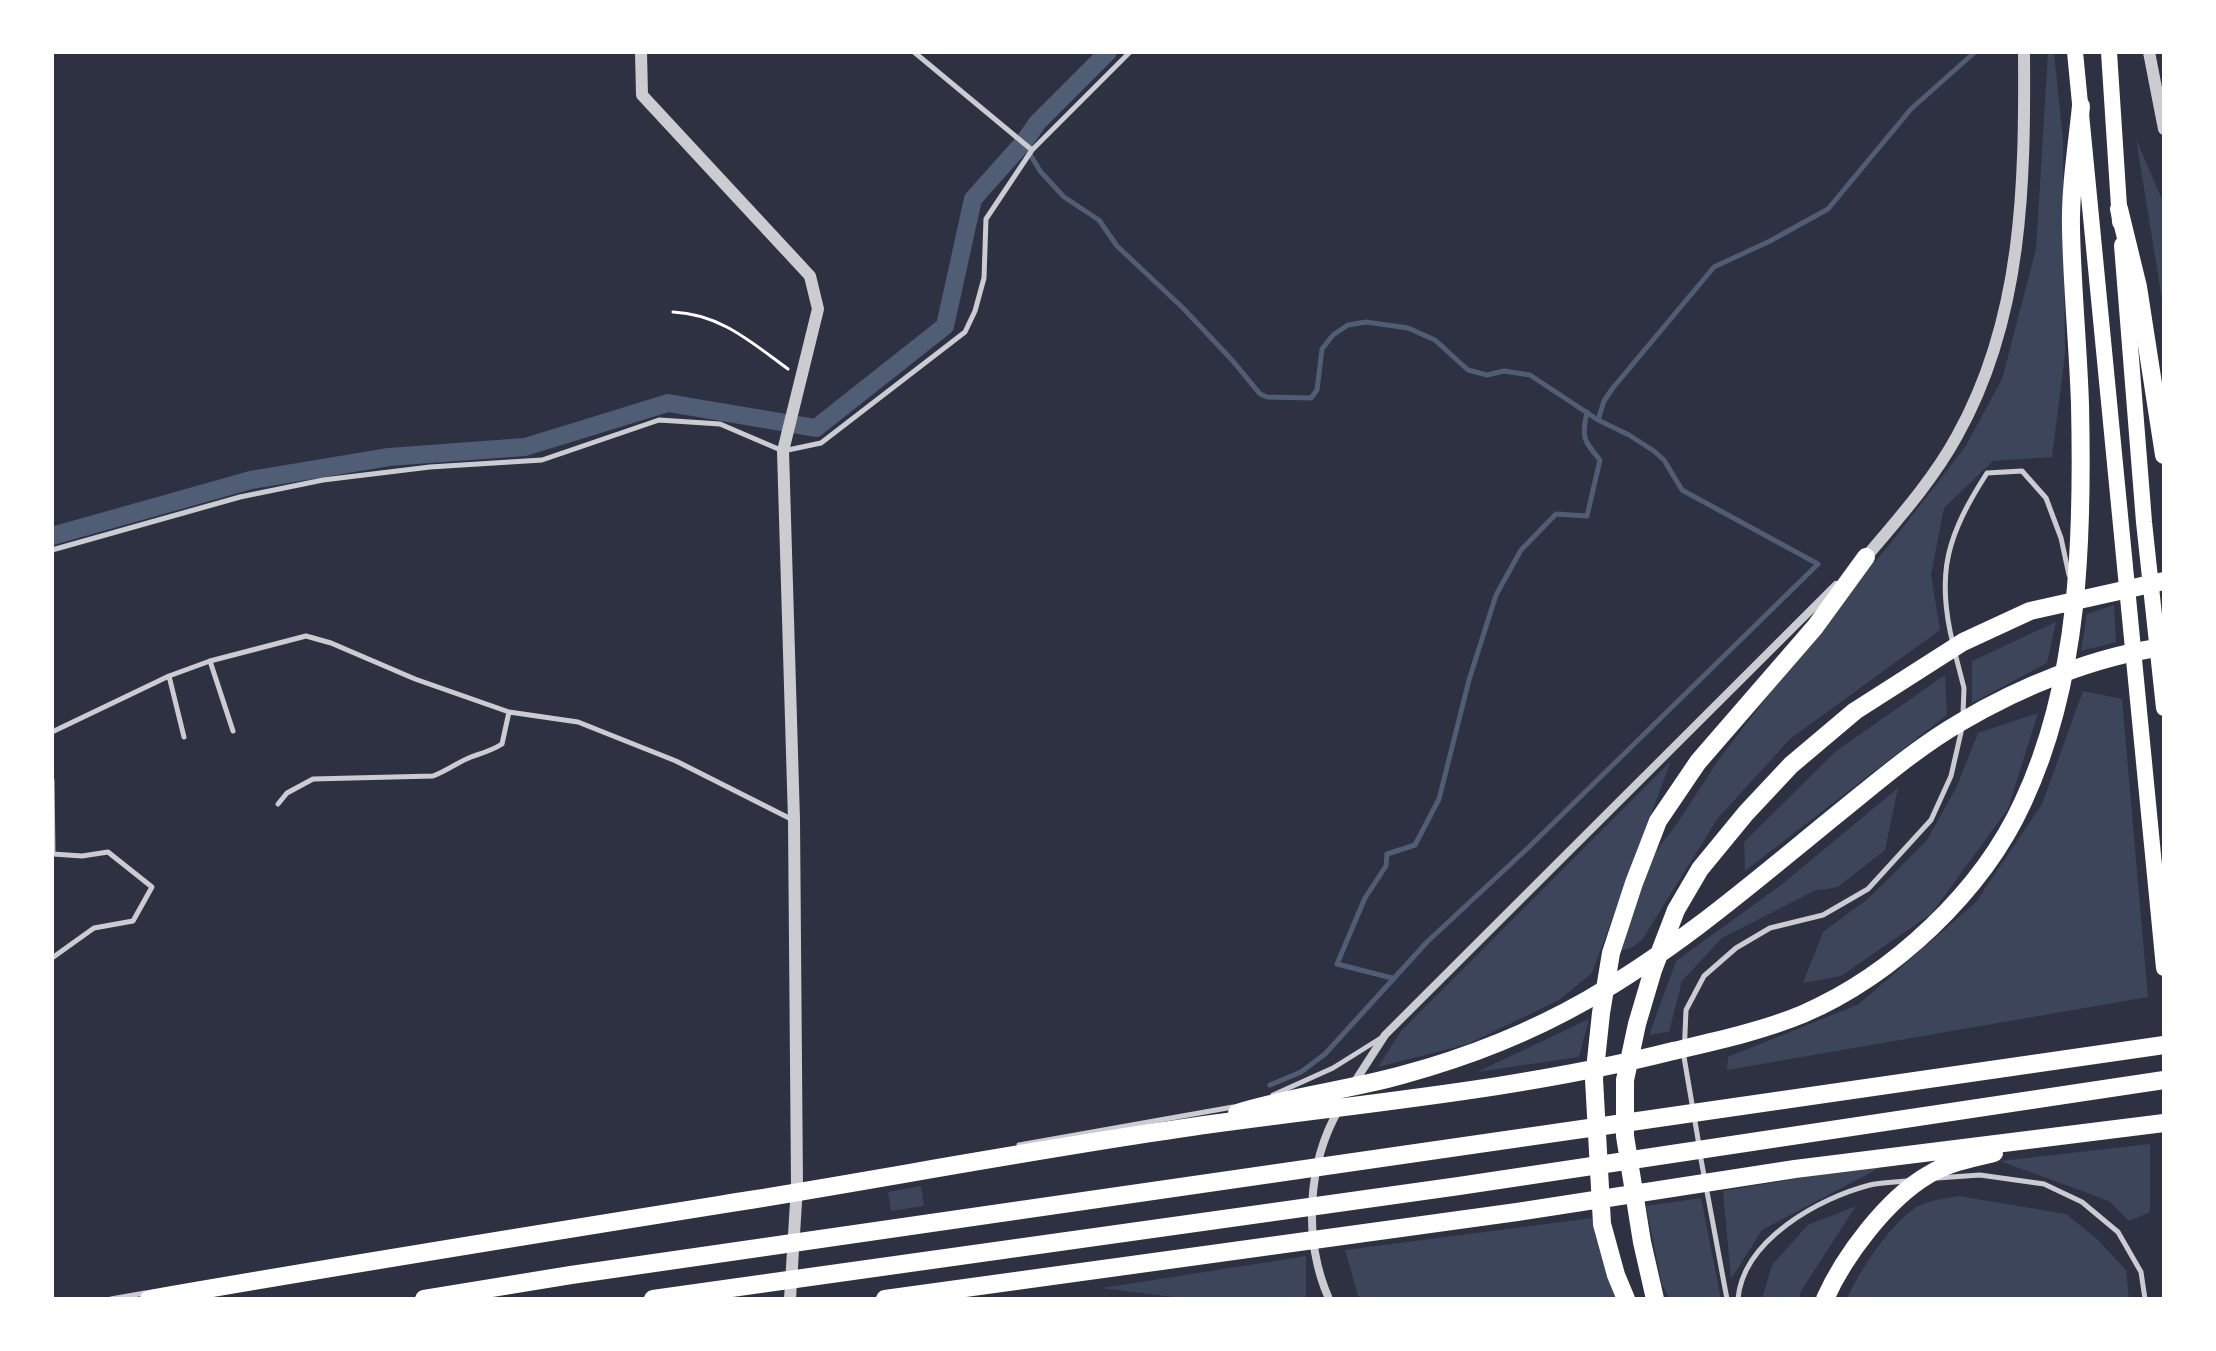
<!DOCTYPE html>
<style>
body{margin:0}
#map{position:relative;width:2216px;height:1351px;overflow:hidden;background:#2d3142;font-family:"IBM Plex Sans",sans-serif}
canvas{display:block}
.frame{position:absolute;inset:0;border:54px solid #fff;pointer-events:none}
</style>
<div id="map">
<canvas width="2216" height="1351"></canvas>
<div class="frame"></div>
</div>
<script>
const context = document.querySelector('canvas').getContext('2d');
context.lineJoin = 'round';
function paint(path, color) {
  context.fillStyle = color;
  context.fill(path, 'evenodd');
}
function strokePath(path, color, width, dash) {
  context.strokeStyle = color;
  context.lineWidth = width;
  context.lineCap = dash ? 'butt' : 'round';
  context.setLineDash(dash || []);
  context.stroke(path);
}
paint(new Path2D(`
 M2048,52H2054L2063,140L2065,354L2052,457L1993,461L1944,508L1931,575L1940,630L1790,739L1718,818L1642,940L1631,948L1619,951L1621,933L1656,851L1676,825L1719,759L1844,597L1890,544L1965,447L2002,379L2036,249Z
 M2136,139L2164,204V312Z
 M2114,605L2116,642L2081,651L2087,614Z
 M2056,622L2047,663L1972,703V661Z
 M1945,675L1947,715L1745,871L1744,842L1836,751Z
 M2083,691L2122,699L2148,997L1727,1070L1728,1057L1859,1004L1976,902L2042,804Z
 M2038,713L2008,809L1931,914L1841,976L1803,983L1823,932L1869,898L1927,840L1957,786L1978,733Z
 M1671,761L1592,973L1559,1000L1468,1044L1378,1067L1401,1031Z
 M1898,788L1885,850L1838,887L1814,891L1722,938L1682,981L1669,1032L1649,1035L1676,961L1781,885Z
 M1589,1019L1579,1057L1477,1072Z
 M2150,1144V1212L2129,1221L2109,1201L2000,1161Z
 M1889,1163L1762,1230L1731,1279L1723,1191Z
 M921,1186L924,1206L891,1211L888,1192Z
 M1959,1196L2066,1214L2097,1239L2126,1270L2129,1299H1847C1857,1274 1896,1215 1921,1205C1932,1200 1947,1198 1959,1196Z
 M1701,1198L1721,1299H1670L1662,1285L1646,1206Z
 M1856,1206L1801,1291L1799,1299H1762L1772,1265L1808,1225Z
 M1592,1218L1616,1299H1362L1358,1296L1345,1250Z
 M1306,1256V1299H1189L1102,1288Z`), '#3c4559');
strokePath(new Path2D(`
 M1024,144L1040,171L1064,197L1099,220L1117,246L1183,308L1232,360L1260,394L1267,397L1311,398L1317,390L1322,349L1333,335L1348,325L1366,322L1408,328L1435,340L1468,370L1487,375L1504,371L1530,375L1598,420L1629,435L1654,451L1664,460L1682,490L1818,564L1529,847L1427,942L1325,1054L1301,1072L1270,1085
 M1598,420L1604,401L1612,389L1714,267L1770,241L1828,209L1911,109L1975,52
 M1392,978L1337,964L1365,898L1386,866L1387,854L1415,845L1439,799L1469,680L1496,595L1521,550L1556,514L1587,516L1600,460C1584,441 1581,438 1587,412`), '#4f5d75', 5);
strokePath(new Path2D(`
 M52,536L251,480L389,457L525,447L668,403L816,428L945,326L973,199L1023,143L1038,122L1108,52`), '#4f5d75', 18);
strokePath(new Path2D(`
 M673,312C720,314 751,342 788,369`), '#fff', 3);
strokePath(new Path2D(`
 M914,52L1032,150
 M52,550L240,497L323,480L430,467L542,460L659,420L720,424L783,451L821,443L965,332L975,311L984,278L986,219L1032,150L1130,52
 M1953,644C1935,572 1948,534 1987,473L2022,471L2046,498L2061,538L2069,575
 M1955,653L1964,688L1963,714
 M210,661L233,731
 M169,676L184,737
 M52,732L169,676L210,661L306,636L331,643L415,679L509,712L578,722L676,761L793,820
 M52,780L53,854L82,856L108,852L152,887L133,921L94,928L52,958
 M278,804L287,793L313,779L433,776C447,771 458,762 471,757C482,753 491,751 502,744L509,712
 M1273,1095L1333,1068L1381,1038
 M1019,1145L1233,1107
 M1699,1145L1684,1057L1686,1010L1704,976L1736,948L1770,928L1823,915L1868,889L1931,820L1951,776L1962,728
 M1700,1154L1727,1299
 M1937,1178L1980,1175L2044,1184L2082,1202L2118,1232L2141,1272L2145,1299
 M111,1299L145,1293
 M1738,1299C1743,1240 1819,1198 1870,1185C1882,1182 1896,1182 1907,1181`), '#caccd0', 5);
strokePath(new Path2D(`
 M1354,1083L1385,1035L1836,585
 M1329,1299C1303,1240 1307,1164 1339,1109`), '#caccd0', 8);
strokePath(new Path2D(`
 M641,52L642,95L810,276L818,309L783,451L794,820L797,1186L790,1299
 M2149,52L2164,129
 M1866,557C1898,519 1933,480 1957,436C2023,318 2025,184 2024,52`), '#caccd0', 12);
strokePath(new Path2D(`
 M2075,52L2164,968
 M2109,52L2120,222
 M2122,245L2144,522L2164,708`), '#fff', 16);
strokePath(new Path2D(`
 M2119,209L2138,287L2164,455
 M1237,1113C1292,1096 1348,1090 1402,1075C1465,1058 1531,1032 1587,1000C1677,949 1755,881 1835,816C1875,784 1916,748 1961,722C2020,687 2095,656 2164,647
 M149,1299C349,1264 550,1232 750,1200C897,1176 1044,1148 1191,1127C1352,1104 1515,1091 1673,1051C1716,1041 1762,1031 1803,1014C1893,975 1982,892 2023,802C2080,680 2083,537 2080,404C2078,345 2072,286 2071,228C2070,188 2077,146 2081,106
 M424,1299L571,1275L2164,1045
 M653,1299L1459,1186L2164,1080
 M885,1299L1517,1212L1795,1169L2164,1123
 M1626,1299L1616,1275L1602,1224L1594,1079L1601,1013L1611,953L1634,883L1658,821L1698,762L1815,627L1866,557
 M1655,1299L1642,1242L1625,1136V1080L1637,1024L1653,970L1676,910L1700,869L1746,813L1791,765L1855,711L1963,642L2030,611L2164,581
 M1825,1299C1844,1256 1887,1199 1928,1175C1947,1163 1972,1158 1994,1153`), '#fff', 18);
</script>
